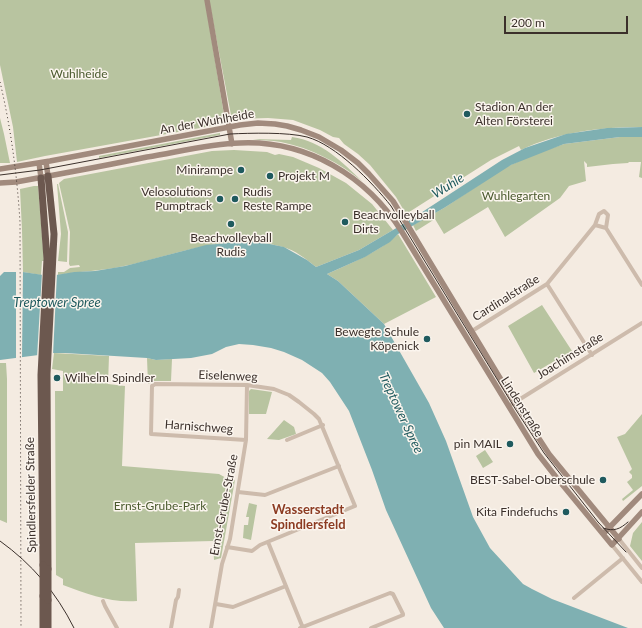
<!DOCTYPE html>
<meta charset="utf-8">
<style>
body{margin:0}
#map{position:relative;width:642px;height:628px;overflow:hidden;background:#f4ebe1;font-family:Lato,sans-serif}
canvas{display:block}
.scale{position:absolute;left:504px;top:16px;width:124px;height:18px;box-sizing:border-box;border:2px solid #3b302b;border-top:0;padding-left:5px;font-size:12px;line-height:14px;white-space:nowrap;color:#3b302b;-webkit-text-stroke:3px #fbf5ee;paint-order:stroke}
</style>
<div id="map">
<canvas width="642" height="628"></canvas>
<div class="scale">200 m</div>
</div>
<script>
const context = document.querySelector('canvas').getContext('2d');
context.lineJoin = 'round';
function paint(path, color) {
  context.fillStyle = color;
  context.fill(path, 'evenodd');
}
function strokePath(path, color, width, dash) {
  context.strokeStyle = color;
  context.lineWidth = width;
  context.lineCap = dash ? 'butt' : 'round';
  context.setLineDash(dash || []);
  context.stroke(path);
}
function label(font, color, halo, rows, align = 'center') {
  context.font = font + ' Lato,sans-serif';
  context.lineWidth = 3;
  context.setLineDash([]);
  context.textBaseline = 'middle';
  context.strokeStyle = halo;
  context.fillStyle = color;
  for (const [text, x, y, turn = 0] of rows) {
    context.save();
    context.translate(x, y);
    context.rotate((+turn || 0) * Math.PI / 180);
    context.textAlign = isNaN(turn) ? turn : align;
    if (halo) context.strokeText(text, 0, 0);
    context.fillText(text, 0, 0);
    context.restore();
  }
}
paint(new Path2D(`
 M0,0H205L225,121L222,124L45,156L17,162L13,127L0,65Z
 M209,0H642V127C601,127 558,132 521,150L519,146L491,160L406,214L396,197L370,165L358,154L344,144L339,138L333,137L320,130L293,120L268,118L237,119L233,115H231Z
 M0,118L4,134L10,163H0Z
 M220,133V135L99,158V156Z
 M292,137C322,141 342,162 363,182C340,163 311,148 281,142C272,140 261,141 253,139L291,140Z
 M620,137H642V178L639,177L641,162H629L628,163L613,164L587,167V164L584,161L586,181L569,186L560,198L505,237L488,207L444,234L435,219L416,231L413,225L444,208L504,168L535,154L564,144Z
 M234,150L267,152L275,155L279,154L293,157L319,168L346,183L372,204L393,230L359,250L316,267C306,259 295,250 283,247C230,231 176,255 124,266C102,271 80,271 58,275V272H64L70,268L80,267L79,265L70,266L69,264L70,232L59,183L64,179L212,151Z
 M57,184H58L68,232L67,262L58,261L61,234Z
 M34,186H38L44,261H42L41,275L23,272L22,230L20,189Z
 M398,234L436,297L384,324L338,281L327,274C351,263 378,253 398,234Z
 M542,305L572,351L534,373L508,326Z
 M54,353L109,356L108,384L125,386L122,466L219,474L228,479L235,480L221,558L214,560L213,541L135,543L137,601C111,603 87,594 63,585V579L56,575L55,391H63V371L52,369Z
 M147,358L156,360L172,359L171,381H154L148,384Z
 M0,363H6L7,379V523L0,520Z
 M251,389L272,392L266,414H249V391Z
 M642,414V486L623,501L622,499L633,490L627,482L632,478V475L629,472L632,469L617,437L625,434Z
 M284,420L294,427L296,434L279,440L267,439Z
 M485,450L493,462L483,468L476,456Z
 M249,503L257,505L251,540L243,538L244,525H248L249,517H246Z
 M642,522V561L630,546L633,533Z`), '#b8c4a0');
paint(new Path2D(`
 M642,127V137H620L564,144L511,165L444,208L398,234L390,242L365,257L327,274L338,281L384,324L429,403L446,441L473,517L490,548L523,584L532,589L552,599L628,628H444L431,608L386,510L372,470L349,411L330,382L322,373L302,360L284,352L271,348L253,345L239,344L226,347L212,354L191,358L156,360L147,358L65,353H54L0,360V276L4,272H23L50,276L74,272L95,271L125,266L206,245L238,242L255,241L284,247L307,260L316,267L359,250L410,220L502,160L525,148L566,134L607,128Z`), '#7fb0b2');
paint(new Path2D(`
 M23,270L22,359L16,360V271Z
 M42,273L50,274L57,273L53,355L37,357Z`), '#f4ebe1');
strokePath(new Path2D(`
 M595,225L606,228
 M606,228L642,285
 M547,284L592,355
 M472,331L547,284L595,225L599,214L604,211L608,215L606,228
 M509,406L642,323
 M287,440L323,425
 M238,492L265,495L339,466
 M619,539L642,568
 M268,542L303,628
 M612,545L642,582
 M227,547L252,551L260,545L355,506L319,419L314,414L299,402L289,395L274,389L247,385L155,384L152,386L151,434L246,440
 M574,598L623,558
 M103,601L105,606L117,628
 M216,604L233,607L286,586
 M171,628L176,600L178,597L179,590
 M211,628L222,564L230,539L246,440L247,385
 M300,628L390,593L393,594L403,614V615L371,628`), '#cdbbac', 4);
strokePath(new Path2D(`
 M207,0L232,144
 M46,162L48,176
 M39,163L41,178
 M0,169L50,161L240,125L258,123L275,124L287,126L301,130L319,137L341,150L358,163L369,174L393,201L506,388L549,454L619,539
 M0,183L16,182C60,174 104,166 147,157C178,152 209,144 240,143C307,140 367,176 402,232L538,454L556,477L612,545L642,512
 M603,534L642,494`), '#a18a7d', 5.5);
strokePath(new Path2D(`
 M41,178L47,259L41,375L43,565
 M48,569L47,374L54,234L48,176
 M43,596V628
 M48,600V628`), '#6c584f', 7);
strokePath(new Path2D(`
 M0,175L40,170L230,134C250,133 288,132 307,137C336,145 372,182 391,206L516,410L544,453L598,522L626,552
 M603,528C614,532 620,529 628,522
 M0,541C32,564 56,592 74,628`), '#3b302b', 1);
strokePath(new Path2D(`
 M0,82C11,128 17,175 20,222L21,628`), '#3b302b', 1, [1, 3]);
strokePath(new Path2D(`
 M43,596V565
 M48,600V569`), '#6c584f', 7);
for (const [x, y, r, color] of [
 [467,114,4,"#1f5a5e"],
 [241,170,4,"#1f5a5e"],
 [270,176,4,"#1f5a5e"],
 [220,199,4,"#1f5a5e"],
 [235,199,4,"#1f5a5e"],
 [345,222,4,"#1f5a5e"],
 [231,224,4,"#1f5a5e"],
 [427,339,4,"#1f5a5e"],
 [57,378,4,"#1f5a5e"],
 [510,444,4,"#1f5a5e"],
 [603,480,4,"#1f5a5e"],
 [566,512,4,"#1f5a5e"]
]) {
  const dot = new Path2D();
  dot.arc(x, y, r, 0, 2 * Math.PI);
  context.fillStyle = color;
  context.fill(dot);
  strokePath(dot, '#fbf5ee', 1.5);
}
label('12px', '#4a5a2e', '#fbf5ee', [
 ["Wuhlheide",79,74],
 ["Wuhlegarten",516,196],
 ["Ernst-Grube-Park",160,506]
]);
label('12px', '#3b302b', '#fbf5ee', [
 ["Stadion An der",475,107,"left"],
 ["Alten Försterei",475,121,"left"],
 ["Minirampe",233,170],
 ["Projekt M",278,176,"left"],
 ["Velosolutions",212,192],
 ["Pumptrack",212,206],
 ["Rudis",243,192,"left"],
 ["Reste Rampe",243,206,"left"],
 ["Beachvolleyball",353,215,"left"],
 ["Dirts",353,229,"left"],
 ["Beachvolleyball",231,238,"center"],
 ["Rudis",231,252,"center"],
 ["Bewegte Schule",419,332],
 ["Köpenick",419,346],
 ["Wilhelm Spindler",65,378,"left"],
 ["pin MAIL",502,444],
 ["BEST-Sabel-Oberschule",595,480],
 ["Kita Findefuchs",558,512]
], 'right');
label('12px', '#3b302b', '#fbf5ee', [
 ["An der Wuhlheide",207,122,-10],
 ["Cardinalstraße",506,298,-32],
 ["Joachimstraße",570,356,-32],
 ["Eiselenweg",228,376,2],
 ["Lindenstraße",522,407,58],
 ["Harnischweg",199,427,4],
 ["Spindlersfelder Straße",31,495,-91],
 ["Ernst-Grube-Straße",224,505,-79]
]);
label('italic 13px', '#1f5a5e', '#fbf5ee', [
 ["Wuhle",448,186,-32],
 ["Treptower Spree",57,303],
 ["Treptower Spree",401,413,65]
]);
label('bold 13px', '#8c3b22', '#fbf5ee', [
 ["Wasserstadt",308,510],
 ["Spindlersfeld",308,525]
]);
</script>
